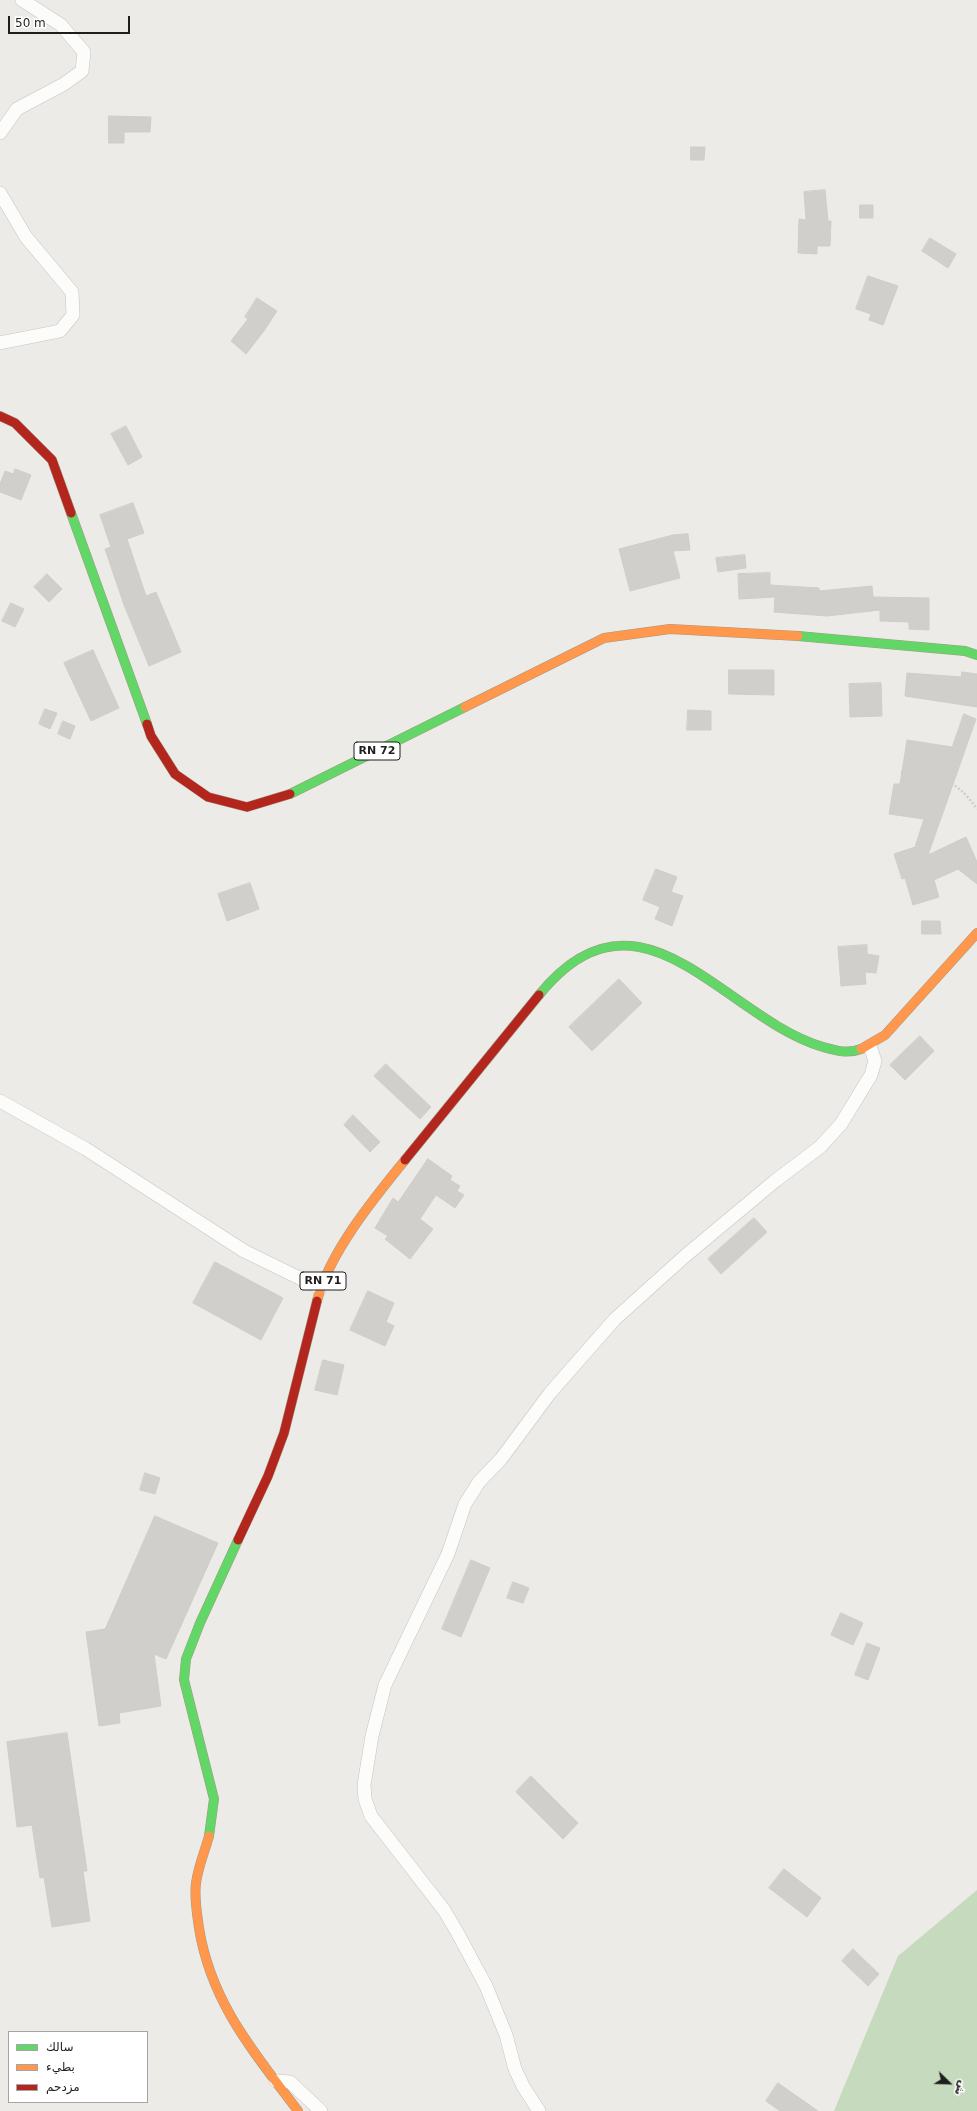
<!DOCTYPE html>
<meta charset="utf-8">
<style>
body{margin:0}
#map{position:relative;width:977px;height:2111px;overflow:hidden;background:#edebe7;font-family:"DejaVu Sans","Noto Sans Arabic",sans-serif}
canvas{display:block}
.legend{position:absolute;left:8px;top:2031px;width:140px;height:72px;box-sizing:border-box;background:#fff;border:1px solid #a5a5a5;margin:0;padding:5px 7px;list-style:none;font-size:12px;color:#1e1e1e}
.legend li{display:flex;align-items:center;gap:8px;height:20px}
.legend b{width:20px;border:1px solid #a5a5a5}
.north{position:absolute;left:929px;top:2063px;width:40px;height:40px;-webkit-text-stroke:3px #fff;paint-order:stroke;rotate:113deg;font-size:11px;font-weight:700;line-height:16px;text-align:center;color:#1e1e1e}
.north::after{content:'';display:block;margin:auto;width:14px;height:18px;background:#1e1e1e;clip-path:polygon(50% 0,100% 100%,50% 72%,0 100%)}
.scale{position:absolute;left:8px;top:16px;width:122px;height:18px;box-sizing:border-box;border:2px solid #1e1e1e;border-top:0;padding-left:5px;font-size:12px;line-height:14px;white-space:nowrap;color:#1e1e1e;-webkit-text-stroke:3px #fff;paint-order:stroke}
</style>
<div id="map">
<canvas width="977" height="2111"></canvas>
<ul class="legend">
<li><b style="height:5px;background:#63d668"></b>سالك</li>
<li><b style="height:5px;background:#ff974d"></b>بطيء</li>
<li><b style="height:5px;background:#b3261e"></b>مزدحم</li>
</ul>
<div class="north">ش</div>
<div class="scale">50 m</div>
</div>
<script>
const context = document.querySelector('canvas').getContext('2d');
context.lineJoin = 'round';
function paint(path, color) {
  context.fillStyle = color;
  context.fill(path, 'evenodd');
}
function strokePath(path, color, width, dash) {
  context.strokeStyle = color;
  context.lineWidth = width;
  context.lineCap = dash ? 'butt' : 'round';
  context.setLineDash(dash || []);
  context.stroke(path);
}
function label(font, color, halo, rows, align = 'center') {
  context.font = font + ' "DejaVu Sans",sans-serif';
  context.lineWidth = 3;
  context.setLineDash([]);
  context.textBaseline = 'middle';
  context.strokeStyle = halo;
  context.fillStyle = color;
  for (const [text, x, y, turn = 0] of rows) {
    context.save();
    context.translate(x, y);
    context.rotate((+turn || 0) * Math.PI / 180);
    context.textAlign = isNaN(turn) ? turn : align;
    if (halo) context.strokeText(text, 0, 0);
    context.fillText(text, 0, 0);
    context.restore();
  }
}
paint(new Path2D(`
 M977,1890V2111H834L898,1956Z`), '#c6dabd');
const building = new Path2D(`
 M109,116L151,117L150,132H124V143H109Z
 M691,147H705L704,160H691Z
 M825,190L828,221H831L830,246H817V254L798,253L799,219L806,220L804,192Z
 M860,205H873V218H860Z
 M930,238L956,254L948,268L922,251Z
 M868,276L898,286L883,325L869,320L871,314L856,309Z
 M257,298L277,311L264,331L246,354L231,341L248,319L245,317Z
 M126,426L142,457L128,465L111,434Z
 M15,469L31,475L21,500L0,492V484L5,471L13,474Z
 M133,503L144,533L127,539L146,596L156,592L181,652L149,666L124,605L105,549L111,547L100,515Z
 M688,534L690,550L673,551L680,578L630,591L619,549L673,535Z
 M745,555L746,568L718,572L716,558Z
 M770,573V585L819,588V591L872,586L873,597L929,598V630L909,629V622L880,621V610L827,616L774,612L775,597L739,599L738,574Z
 M47,574L62,589L49,602L34,587Z
 M11,603L24,609L15,627L2,621Z
 M93,650L119,708L91,721L64,663Z
 M729,670H774V695L729,694Z
 M962,672L977,674V707L905,696L907,673L961,677Z
 M881,683L882,716L850,717L849,684Z
 M45,709L57,713L50,729L39,724Z
 M688,710L711,711V730H687Z
 M964,714L976,719L928,855L966,837L977,862V884L958,869L934,880L939,897L913,905L905,878L902,879L894,854L915,847L924,819L889,814L894,784H900L907,740L952,747Z
 M63,721L75,726L70,739L58,734Z
 M656,869L677,877L671,892L683,896L672,926L655,919L660,907L643,900Z
 M250,883L259,909L227,921L218,894Z
 M922,921H940L941,934H922Z
 M867,945V954L879,956L876,973L865,972L866,984L841,986L838,947Z
 M619,979L642,1003L592,1051L569,1027Z
 M920,1036L934,1051L905,1080L890,1065Z
 M386,1064L431,1107L420,1119L374,1076Z
 M353,1115L380,1142L370,1152L344,1125Z
 M428,1159L452,1176L450,1180L460,1186L457,1191L464,1195L455,1208L436,1195L420,1219L433,1229L410,1259L385,1239L388,1236L375,1228L393,1198L398,1202Z
 M754,1218L767,1232L721,1274L708,1259Z
 M215,1262L283,1298L261,1340L193,1303Z
 M368,1291L394,1303L386,1322L394,1326L385,1346L350,1330Z
 M323,1360L344,1365L337,1395L315,1390Z
 M145,1473L160,1478L155,1494L140,1490Z
 M155,1516L218,1543L166,1659L154,1654L161,1706L119,1713L120,1723L99,1726L86,1632L105,1629Z
 M471,1560L490,1568L461,1637L442,1629Z
 M513,1582L529,1588L523,1603L507,1598Z
 M841,1613L863,1623L853,1645L831,1635Z
 M867,1643L880,1648L868,1680L855,1675Z
 M67,1733L87,1871H83L90,1921L52,1927L44,1877L40,1878L32,1825L17,1827L7,1742Z
 M531,1776L578,1823L563,1839L516,1792Z
 M784,1869L821,1898L807,1917L769,1888Z
 M853,1949L879,1974L868,1986L842,1961Z
 M778,2083L818,2111H780L766,2101Z`);
paint(building, '#d1cfcc');
strokePath(building, '#d0cdc8', 1);
const street = new Path2D(`
 M0,133L17,109L64,84L82,71L84,52L61,25L22,0
 M0,193L26,237L72,292L73,315L60,331L0,343
 M0,1101L86,1149L244,1251L320,1288
 M276,2081L290,2082L321,2111
 M539,2111L523,2086L515,2069L506,2035L486,1986L457,1932L444,1910L371,1816L365,1799L364,1785L372,1736L385,1685L448,1554L465,1504L479,1482L501,1459L550,1393L615,1319L685,1256L775,1181L820,1147L841,1124L871,1075L875,1061L870,1046`);
const fast = new Path2D(`
 M71,513L147,724
 M798,636L965,651L977,655
 M290,794L465,707
 M539,995C640,870 724,1018 823,1047C837,1051 848,1054 861,1049
 M209,1836L214,1799L184,1680L186,1659L200,1623L238,1540`);
const slow = new Path2D(`
 M465,707L604,638L670,629L798,636
 M861,1049L885,1035L977,933
 M317,1301C329,1253 374,1198 405,1160
 M209,1836C205,1851 198,1867 196,1883C194,1898 197,1913 199,1928C211,2003 254,2052 298,2111`);
const jam = new Path2D(`
 M0,416L15,423L52,460L71,513
 M147,724L151,736L175,774L208,797L247,807L290,794
 M405,1160L539,995
 M238,1540L268,1476L284,1433L317,1301`);
strokePath(street, '#c5c4c3', 14);
strokePath(fast, '#a29a84', 10);
strokePath(slow, '#a29a84', 10);
strokePath(jam, '#a29a84', 10);
strokePath(new Path2D(`
 M901,772C938,778 954,776 977,809`), '#d6cac7', 2.5, [2, 2]);
strokePath(street, '#fcfcfb', 13);
strokePath(fast, '#63d668', 9);
strokePath(slow, '#ff974d', 9);
strokePath(jam, '#b3261e', 9);
for (const [x, y, w] of [
 [377,751,46],
 [323,1281,46]
]) {
  const box = new Path2D();
  box.roundRect(x - w / 2, y - 9, w, 18, 3);
  context.fillStyle = '#fff';
  context.fill(box);
  strokePath(box, '#1e1e1e', 1);
}
label('bold 11px', '#1e1e1e', null, [
 ["RN 72",377,751],
 ["RN 71",323,1281]
]);
</script>
